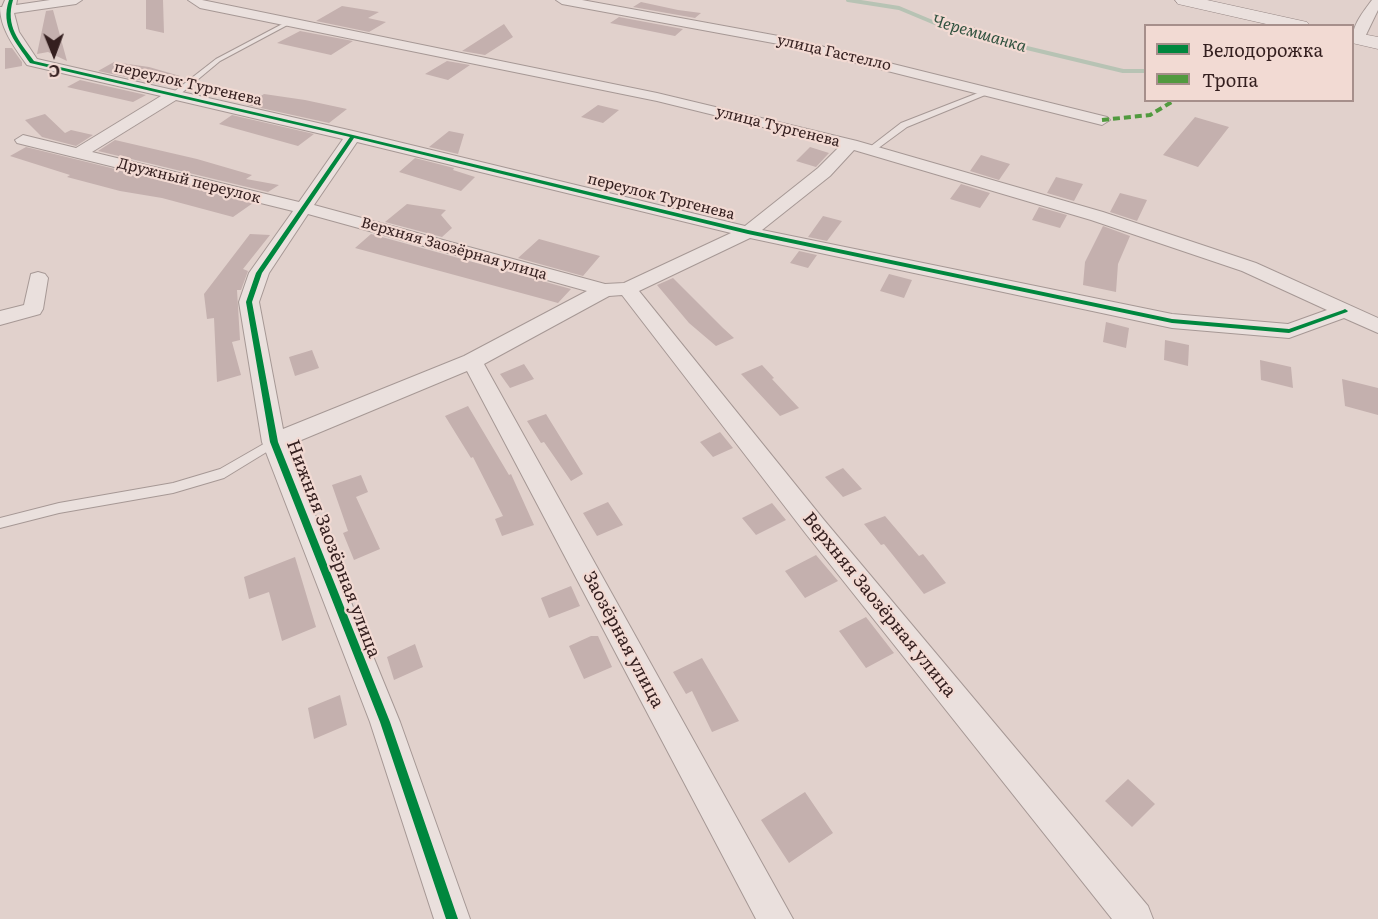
<!DOCTYPE html>
<meta charset="utf-8">
<style>
body{margin:0}
#map{position:relative;width:1378px;height:919px;overflow:hidden;background:#e1d1cc;font-family:Literata,serif}
canvas{display:block}
.legend{position:absolute;left:1144px;top:24px;width:210px;height:78px;box-sizing:border-box;background:#f2dad3;border:2px solid #a68f8b;margin:0;padding:8px 10px;list-style:none;font-size:18px;color:#341f1f}
.legend li{display:flex;align-items:center;gap:12px;height:30px}
.legend b{width:30px;border:2px solid #a68f8b}
.north{position:absolute;left:24px;top:24px;width:60px;height:60px;-webkit-text-stroke:4px #f2dad3;paint-order:stroke;rotate:179deg;font-size:16px;font-weight:700;line-height:24px;text-align:center;color:#341f1f}
.north::after{content:'';display:block;margin:auto;width:21px;height:27px;background:#341f1f;clip-path:polygon(50% 0,100% 100%,50% 72%,0 100%)}
</style>
<div id="map">
<canvas width="1378" height="919"></canvas>
<ul class="legend">
<li><b style="height:8px;background:#00873e"></b>Велодорожка</li>
<li><b style="height:8px;background:#519a3f"></b>Тропа</li>
</ul>
<div class="north">С</div>
</div>
<script>
const context = document.querySelector('canvas').getContext('2d');
context.lineJoin = 'round';
function strokePath(path, color, width, dash) {
  context.strokeStyle = color;
  context.lineWidth = width;
  context.lineCap = dash ? 'butt' : 'round';
  context.setLineDash(dash || []);
  context.stroke(path);
}
function paint(path, color) {
  context.fillStyle = color;
  context.fill(path, 'evenodd');
}
function label(font, color, halo, rows, align = 'center') {
  context.font = font + ' Literata,serif';
  context.lineWidth = 4.5;
  context.setLineDash([]);
  context.textBaseline = 'middle';
  context.strokeStyle = halo;
  context.fillStyle = color;
  for (const [text, x, y, turn = 0] of rows) {
    context.save();
    context.translate(x, y);
    context.rotate((+turn || 0) * Math.PI / 180);
    context.textAlign = isNaN(turn) ? turn : align;
    if (halo) context.strokeText(text, 0, 0);
    context.fillText(text, 0, 0);
    context.restore();
  }
}
strokePath(new Path2D(`
 M848,0L899,8L942,26L974,29L1006,43L1123,71H1146`), '#b7c3b4', 4);
paint(new Path2D(`
 M146,0H163L164,33L146,29Z
 M641,2L678,10L701,13L695,18L633,7Z
 M342,6L379,12L368,18L386,22L369,32L316,21Z
 M53,10L67,61L48,52L37,54L46,11Z
 M619,17L683,29L675,36L610,23Z
 M504,24L513,37L485,55L462,51Z
 M300,31L353,41L331,55L277,43Z
 M5,48H12L22,62V66L5,69Z
 M447,61L470,65L448,80L425,74Z
 M114,62L149,67L180,76L163,85L98,71Z
 M80,80L146,95L133,102L67,87Z
 M264,94L305,100L347,109L329,123L247,105Z
 M598,105L619,110L603,123L581,117Z
 M45,114L65,133L71,130L93,135L76,146L42,137L25,120Z
 M232,115L314,134L298,146L219,124Z
 M1195,117L1229,127L1198,167L1163,155Z
 M449,131L464,134L458,154L429,147Z
 M115,140L197,159L252,175L246,179L279,185L268,192L98,151Z
 M26,147L253,203L233,217L162,198L120,191L67,177L70,175L10,156Z
 M810,147L829,153L816,167L796,161Z
 M981,155L1010,164L999,180L970,171Z
 M415,158L454,168L453,170L475,177L461,191L399,172Z
 M1056,177L1083,184L1074,201L1047,193Z
 M961,184L990,193L980,208L950,199Z
 M1120,193L1147,200L1137,221L1110,212Z
 M407,204L446,210L441,215L452,228L442,237L385,222Z
 M1039,207L1067,215L1060,228L1032,220Z
 M823,216L842,221L827,241L808,237Z
 M1103,226L1130,236L1118,264L1116,292L1083,285L1085,262Z
 M250,234L270,235L243,269L248,271L241,290H237L240,340L232,342L241,375L217,382L214,318L207,319L204,294Z
 M371,234L571,289L558,303L355,248Z
 M539,239L600,256L583,276L518,258Z
 M799,251L817,255L808,268L790,263Z
 M889,274L912,280L904,298L880,291Z
 M673,278L723,328L734,338L716,346L689,323L657,285Z
 M1106,322L1129,328L1126,348L1103,342Z
 M1165,340L1189,345L1188,366L1164,360Z
 M312,350L319,368L295,376L289,357Z
 M1260,360L1291,367L1293,388L1261,380Z
 M524,364L534,379L510,388L500,374Z
 M762,365L774,378L772,379L799,408L780,416L741,374Z
 M1342,379L1378,388V415L1345,406Z
 M468,406L509,475L511,474L534,525L502,536L495,519L503,516L473,457L471,458L445,416Z
 M546,414L583,474L571,481L544,442L541,443L527,421Z
 M720,432L733,448L713,457L700,442Z
 M843,468L862,489L843,497L825,477Z
 M361,475L368,492L356,497L380,549L354,560L343,533L348,531L332,485Z
 M608,502L623,525L597,536L583,513Z
 M772,503L786,520L756,535L742,518Z
 M885,516L919,556L923,554L946,583L924,594L884,544L881,545L864,524Z
 M816,555L838,581L805,598L785,571Z
 M295,557L316,627L282,641L269,592L249,599L244,577Z
 M571,586L580,606L549,618L541,598Z
 M866,617L894,653L866,668L839,631Z
 M591,636H598L612,667L584,679L569,646Z
 M415,644L423,667L394,680L387,657Z
 M702,658L739,721L712,732L692,691L686,694L673,672Z
 M340,695L347,725L314,739L308,708Z
 M1128,779L1155,804L1132,827L1105,801Z
 M805,792L833,833L789,863L761,820Z`), '#c4b0ae');
const lane = new Path2D(`
 M288,21L293,22L220,61L178,96L171,94L216,59Z
 M983,91L990,93L907,127L873,152L866,150L901,123Z
 M274,438L280,442L278,445L224,478L173,493L59,513L0,528V518L59,503L173,483L220,469Z`);
const street = new Path2D(`
 M5,0H17L16,5L50,0H82L76,4L14,13L19,32L37,59L353,131L745,226L818,168L840,146L657,101L200,8L188,0H202L657,93L857,141L1103,212L1256,263L1378,318V333L1344,318L1289,338L1172,328L750,238L639,291L824,520L1148,906L1153,919H1112L806,534L622,295L609,296L484,364L793,919H756L467,371L287,446L400,722L470,919H434L370,722L262,442L239,302L249,273L293,211L17,143L15,140L23,135L76,148L161,96L27,65C14,47 0,28 0,7H2ZM176,100L343,139L299,202L92,152ZM357,142L731,233L624,283L605,284L314,205ZM854,150L1091,220L1242,271L1327,310L1288,324L1172,314L762,230L830,176ZM308,214L587,291L464,356L283,429L259,302L269,273Z
 M556,0H582L784,37L1107,117L1110,120L1102,125L784,45L562,4Z
 M1372,0H1378V10L1363,41H1353C1351,26 1364,11 1372,0Z
 M38,272L45,274L48,278L43,309L40,314L0,325V311L24,305L31,274Z`);
const secondary = new Path2D(`
 M1175,0H1207L1307,22L1310,26H1275L1178,4Z
 M1352,32L1378,37V49L1352,43Z`);
strokePath(lane, '#a69895', 2);
strokePath(street, '#a69895', 2);
strokePath(secondary, '#968785', 1);
paint(lane, '#eae0dd');
paint(street, '#eae0dd');
paint(secondary, '#eae0dd');
strokePath(new Path2D(`
 M1102,120L1150,115L1175,100`), '#519a3f', 4, [7, 4]);
paint(new Path2D(`
 M9,0H13C5,26 19,41 34,61L353,135L748,230L1172,319L1289,329L1343,310L1345,309L1348,311L1347,312L1289,333L1172,323L748,234L354,138L262,273L252,302L278,442L390,722L458,919H446L380,722L270,442L246,302L256,273L350,137L30,63C16,42 0,27 9,0Z`), '#00873e');
label('15px', '#341f1f', '#f2dad3', [
 ["улица Гастелло",834,53,13],
 ["переулок Тургенева",188,84,13],
 ["улица Тургенева",778,127,14],
 ["Дружный переулок",189,181,14],
 ["переулок Тургенева",661,197,14],
 ["Верхняя Заозёрная улица",454,249,16]
]);
label('italic 16px', '#30523f', '#f2dad3', [
 ["Черемшанка",979,34,16]
]);
label('18px', '#341f1f', '#f2dad3', [
 ["Нижняя Заозёрная улица",333,549,69],
 ["Верхняя Заозёрная улица",879,605,51],
 ["Заозёрная улица",623,640,62]
]);
</script>
